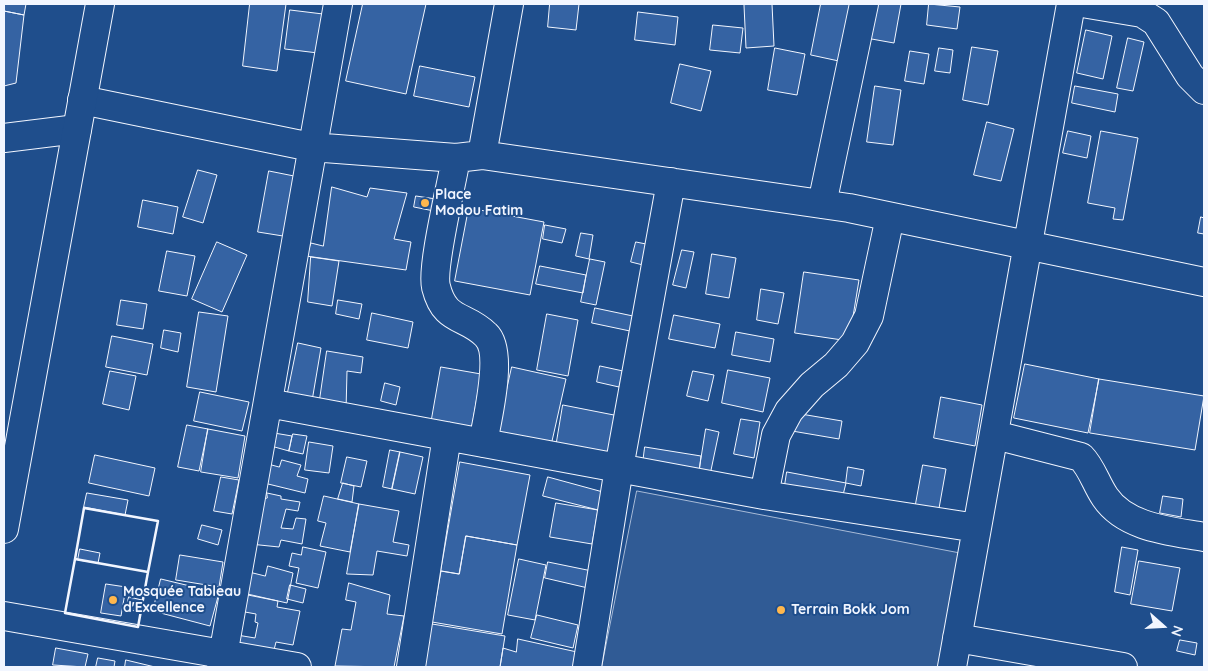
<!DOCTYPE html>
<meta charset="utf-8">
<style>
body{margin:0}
#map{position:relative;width:1208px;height:671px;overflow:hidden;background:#1f4e8c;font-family:Quicksand,sans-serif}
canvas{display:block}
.frame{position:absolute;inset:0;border:5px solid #f2f6ff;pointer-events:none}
.north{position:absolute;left:1138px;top:601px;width:50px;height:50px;-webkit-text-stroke:4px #1f4e8c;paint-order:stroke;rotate:109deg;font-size:14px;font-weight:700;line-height:20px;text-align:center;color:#f2f6ff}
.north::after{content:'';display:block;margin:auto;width:18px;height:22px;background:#f2f6ff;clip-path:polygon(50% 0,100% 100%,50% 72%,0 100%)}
</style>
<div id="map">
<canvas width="1208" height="671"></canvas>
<div class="frame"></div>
<div class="north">N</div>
</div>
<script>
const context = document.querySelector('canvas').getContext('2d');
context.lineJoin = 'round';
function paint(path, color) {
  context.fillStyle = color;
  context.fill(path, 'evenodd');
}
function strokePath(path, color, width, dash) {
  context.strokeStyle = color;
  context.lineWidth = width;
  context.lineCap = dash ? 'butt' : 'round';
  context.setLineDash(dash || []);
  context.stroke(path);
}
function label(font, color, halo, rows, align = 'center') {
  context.font = font + ' Quicksand,sans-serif';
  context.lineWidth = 4;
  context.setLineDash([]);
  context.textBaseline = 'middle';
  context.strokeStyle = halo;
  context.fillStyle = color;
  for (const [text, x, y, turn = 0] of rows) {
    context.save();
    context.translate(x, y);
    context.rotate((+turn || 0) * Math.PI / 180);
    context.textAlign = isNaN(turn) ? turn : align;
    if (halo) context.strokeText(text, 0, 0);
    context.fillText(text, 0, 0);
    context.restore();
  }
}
const built = new Path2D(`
 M637,491L960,553L938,667H602Z`);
paint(built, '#305b95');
strokePath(built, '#a8bbd7', 1);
const building = new Path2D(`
 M4,4H26L24,15L4,11Z
 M250,4H286L277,71L243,66Z
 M363,4H426L406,94L346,81Z
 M550,4H579L576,30L548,27Z
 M772,4L774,46L746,48L744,5Z
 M821,4H860L848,63L811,55Z
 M872,4H901L894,43L866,38Z
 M929,4L960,7L957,29L927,25Z
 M290,10L323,14L318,53L285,49Z
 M4,11L24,15L16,83L4,86Z
 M638,12L678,17L675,45L635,40Z
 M713,25L743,28L740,53L710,50Z
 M1086,30L1112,36L1103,79L1077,73Z
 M1128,38L1144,42L1133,91L1117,88Z
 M972,47L998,51L988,105L963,100Z
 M775,48L805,54L797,95L768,90Z
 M939,48L953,50L950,73L935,71Z
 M910,51L929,54L924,84L905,81Z
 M680,64L711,71L701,111L671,103Z
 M420,66L475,77L469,107L414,96Z
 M875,86L901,90L893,145L867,142Z
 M1075,86L1118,94L1115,112L1072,103Z
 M987,122L1014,129L1001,181L974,175Z
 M1068,131L1091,136L1087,158L1063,153Z
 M1101,131L1138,138L1123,220L1113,219L1115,208L1088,203Z
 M198,170L217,175L203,223L183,217Z
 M269,171L294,176L283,236L258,232Z
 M332,187L367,197L370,188L407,193L394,239L411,242L406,270L306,256L311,243L323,246Z
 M416,196L436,199L434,211L414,207Z
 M143,200L178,207L173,234L138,227Z
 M469,208L544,222L530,295L455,281Z
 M1201,217L1204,218V234L1198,233Z
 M545,225L566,229L562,243L543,239Z
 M581,233L593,235L589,259L576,256Z
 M217,242L247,255L222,312L192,299Z
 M636,242L651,245L647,266L631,262Z
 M682,250L694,252L686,288L673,285Z
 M167,251L195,256L187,296L159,291Z
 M712,254L736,258L729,298L706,294Z
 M311,257L339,261L332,306L308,302Z
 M590,259L605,262L596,305L581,302Z
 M540,266L586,275L583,293L536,284Z
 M804,272L859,280L849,341L795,333Z
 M761,289L784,293L778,324L757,320Z
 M121,300L147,304L143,329L117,325Z
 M338,300L362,304L359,319L336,314Z
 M595,308L633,316L630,331L592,323Z
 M199,312L228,316L216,392L187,387Z
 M372,313L413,322L408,348L367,340Z
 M547,314L578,320L568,376L537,370Z
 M674,315L720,324L715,348L669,339Z
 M164,330L181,333L178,352L161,348Z
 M736,332L774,339L770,362L732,355Z
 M112,336L153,344L147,375L106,367Z
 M298,343L321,348L312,401L287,397Z
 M327,351L363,357L361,373L347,371L346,411L319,406Z
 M1025,364L1099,379L1088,433L1014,418Z
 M600,366L623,371L619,387L597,382Z
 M441,367L481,374L471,432L431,424Z
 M512,367L566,379L550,450L496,438Z
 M728,370L770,378L763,412L722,403Z
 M110,371L136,376L129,410L103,404Z
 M693,371L714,375L708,401L687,396Z
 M1099,379L1204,396L1195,450L1090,433Z
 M385,383L400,387L396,405L381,401Z
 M200,392L249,402L242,431L194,421Z
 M941,397L982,405L975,446L934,438Z
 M563,405L619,416L611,457L556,447Z
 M795,413L842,421L839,439L792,431Z
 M741,419L760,422L754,458L734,454Z
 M187,425L208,429L199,471L178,467Z
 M208,429L245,436L238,478L201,472Z
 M706,429L719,432L710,475L699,473Z
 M274,433L292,436L289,451L271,446Z
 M293,434L307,436L303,454L289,451Z
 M309,442L333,446L329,473L305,470Z
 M645,447L701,456L699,473L643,463Z
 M390,450L400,452L392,489L383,487Z
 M400,452L423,457L415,494L392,489Z
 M95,455L155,468L149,496L89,483Z
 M347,457L367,461L361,487L341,483Z
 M282,460L301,465L297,476L308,479L305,493L264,483L268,464L279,467Z
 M460,462L530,475L517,545L466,536L459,574L441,571Z
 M923,465L946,469L938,514L915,509Z
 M848,467L864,470L861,486L846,483Z
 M787,472L846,483L843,495L785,485Z
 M221,477L239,480L232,514L214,511Z
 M548,477L603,492L598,510L543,496Z
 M343,483L354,486L352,502L338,499Z
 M87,493L128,500L125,515L84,507Z
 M267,493L281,496V499L300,502L298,511L286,509L281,528L293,529L296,518L306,519L302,544L281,540L279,547L250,544L261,500L267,498Z
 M324,496L359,504L350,552L320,546L326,523L318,521Z
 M1163,496L1183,499L1181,517L1160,513Z
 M556,503L598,510L592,544L550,537Z
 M359,504L399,511L393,542L409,545L407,556L377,551L373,575L347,574Z
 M202,525L222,530L218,545L198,539Z
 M466,536L517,545L502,634L432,622L441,571L459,574Z
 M303,547L326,552L318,588L296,583L299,568L289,566L292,553L301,555Z
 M1122,547L1138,550L1130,595L1115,592Z
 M80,549L100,553L98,563L78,560Z
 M180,555L223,562L219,587L176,580Z
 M519,559L546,565L535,620L508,615Z
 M1139,561L1180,568L1172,611L1131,604Z
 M548,562L592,571L588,588L545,578Z
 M268,566L293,573L287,603L243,593L249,572L265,576Z
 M161,579L219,593L210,626L153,611Z
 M349,583L390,595L387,614L404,616L394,667L335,666L342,629L351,630L356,602L346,600Z
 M106,584L126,587L121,616L101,613Z
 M290,585L306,589L303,603L287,599Z
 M248,595L278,601L277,607L300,611L293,645L276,642L273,654L235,647L237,635L255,638L258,623L255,622L256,614L245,612Z
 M129,597L142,600L140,612L126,609Z
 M537,615L578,625L573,648L531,638Z
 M426,623L505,636L500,667H419Z
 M518,639L577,652L574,667H500L503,648L516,652Z
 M1180,640L1197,643L1195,655L1177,651Z
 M56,648L88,654L85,667L53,665Z
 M98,658L115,661L114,667H96Z
 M126,660L155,667H125Z`);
paint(building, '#3563a3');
strokePath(building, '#f2f6ff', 1);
const minor = new Path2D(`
 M1088,4L1142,13L1156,22L1190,76L1204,90
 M82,100L311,147L456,158L482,155L849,208L1204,282
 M4,138L77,129
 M482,155L509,4
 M456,158C452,183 431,267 436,287C445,323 465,314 486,335C504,352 487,420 483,443
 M822,204L864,4
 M268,403L764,495L977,528
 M995,435L1081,457C1092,468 1096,484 1105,497C1126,528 1171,531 1204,537
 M764,495L776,435L789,411L812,385L836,365L855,343L869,316L890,217
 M4,616L297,667
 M957,638L1123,667
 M221,667L338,4
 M411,667L447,436
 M587,667L619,468L671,182
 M952,667L1071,4`);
const highway = new Path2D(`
 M4,529L100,4`);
strokePath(minor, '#f2f6ff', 30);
strokePath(highway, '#f2f6ff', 30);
strokePath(minor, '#1f4e8c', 28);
strokePath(highway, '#1f4e8c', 28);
strokePath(new Path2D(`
 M84,508L158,521L148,572L75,559Z
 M75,559L148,572L138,627L65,613Z`), '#f2f6ff', 2.5);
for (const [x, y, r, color] of [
 [425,203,5,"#ffb74d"],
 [113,600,5,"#ffb74d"],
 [781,610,5,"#ffb74d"]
]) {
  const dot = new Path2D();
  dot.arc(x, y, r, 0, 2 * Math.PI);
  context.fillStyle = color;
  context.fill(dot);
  strokePath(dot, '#1f4e8c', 2);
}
label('bold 14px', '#f2f6ff', '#1f4e8c', [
 ["Place",435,195],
 ["Modou Fatim",435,211],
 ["Mosquée Tableau",123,592],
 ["d'Excellence",123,608],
 ["Terrain Bokk Jom",791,610]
], 'left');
</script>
